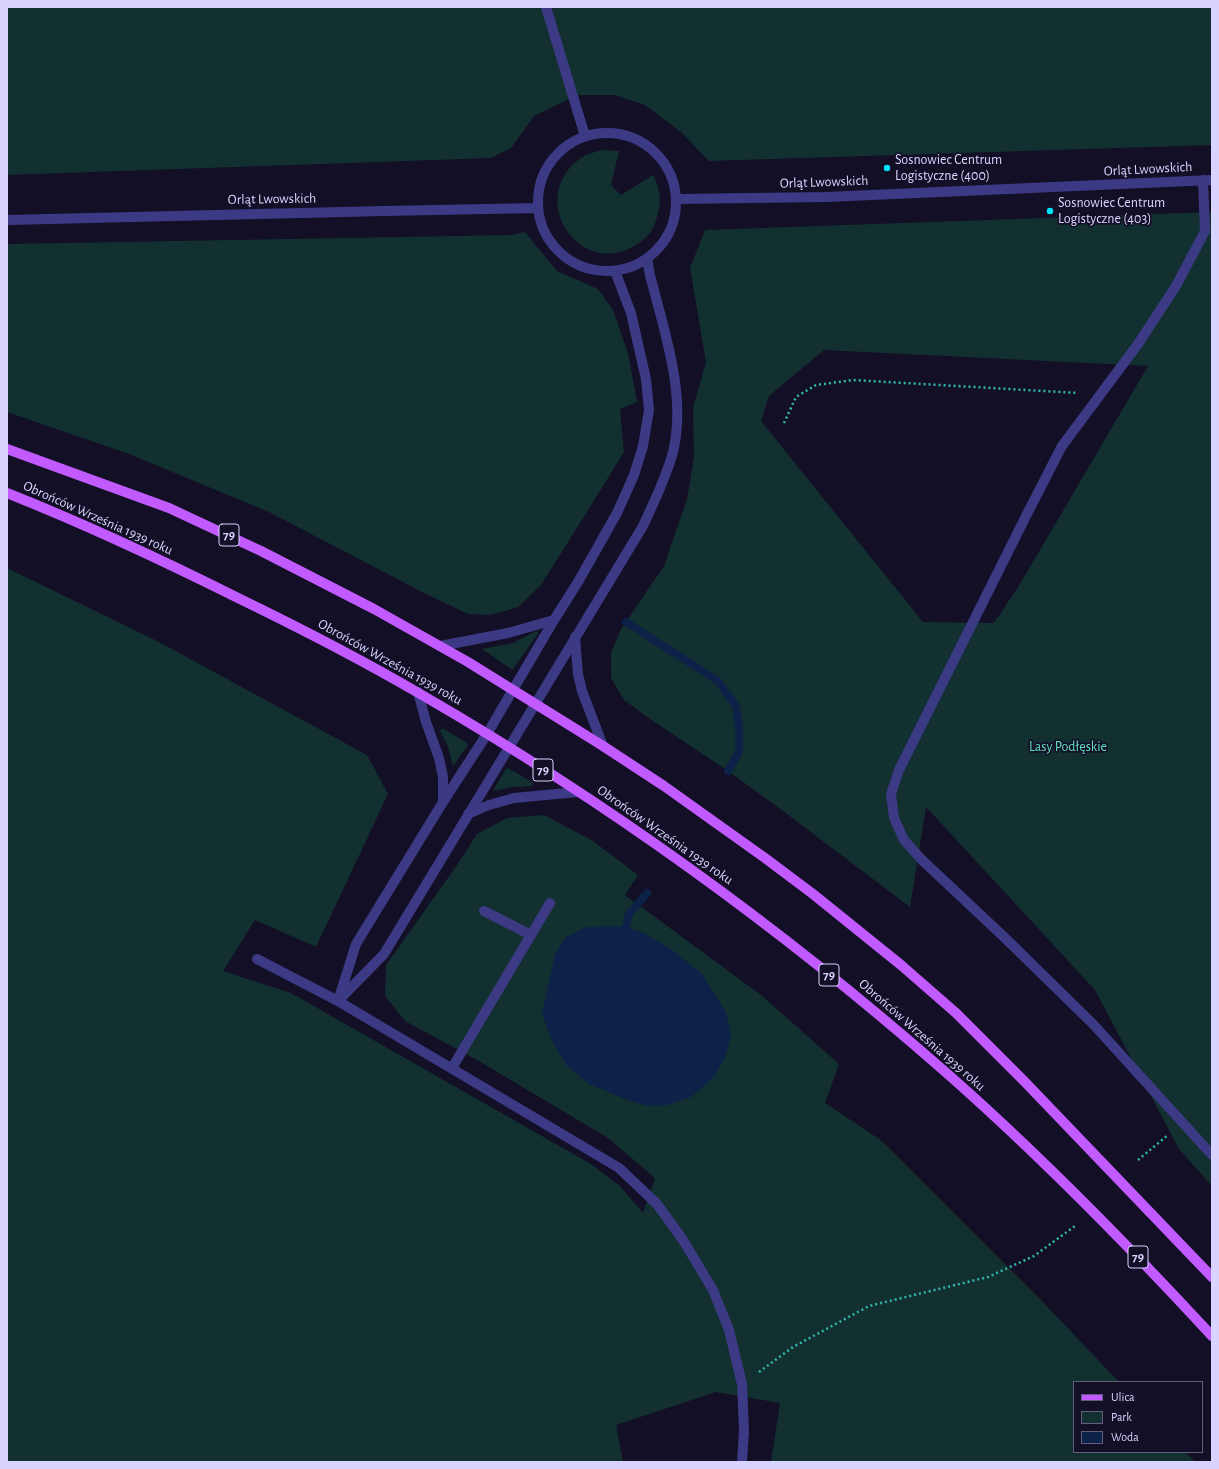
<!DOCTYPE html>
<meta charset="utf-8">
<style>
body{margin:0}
#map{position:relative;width:1219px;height:1469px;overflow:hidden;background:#130f26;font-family:"Alegreya Sans",sans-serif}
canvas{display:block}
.frame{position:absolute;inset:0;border:8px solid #d9d4ff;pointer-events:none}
.legend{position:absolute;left:1073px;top:1381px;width:130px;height:72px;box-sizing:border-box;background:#130f26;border:1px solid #625e7d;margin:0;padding:5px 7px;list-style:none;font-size:12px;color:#d9d4ff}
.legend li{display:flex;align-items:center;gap:8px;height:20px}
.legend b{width:20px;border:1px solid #625e7d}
</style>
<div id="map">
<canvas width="1219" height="1469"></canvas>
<div class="frame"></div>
<ul class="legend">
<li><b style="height:5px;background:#c25bff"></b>Ulica</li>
<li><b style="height:11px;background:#12302f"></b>Park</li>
<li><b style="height:11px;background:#0c2248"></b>Woda</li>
</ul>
</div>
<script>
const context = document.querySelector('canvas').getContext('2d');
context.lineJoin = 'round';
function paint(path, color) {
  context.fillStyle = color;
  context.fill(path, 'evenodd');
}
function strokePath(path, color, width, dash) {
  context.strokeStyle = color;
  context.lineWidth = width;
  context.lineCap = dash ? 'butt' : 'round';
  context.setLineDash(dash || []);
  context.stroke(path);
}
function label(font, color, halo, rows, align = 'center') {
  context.font = font + ' "Alegreya Sans",sans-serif';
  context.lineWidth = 3.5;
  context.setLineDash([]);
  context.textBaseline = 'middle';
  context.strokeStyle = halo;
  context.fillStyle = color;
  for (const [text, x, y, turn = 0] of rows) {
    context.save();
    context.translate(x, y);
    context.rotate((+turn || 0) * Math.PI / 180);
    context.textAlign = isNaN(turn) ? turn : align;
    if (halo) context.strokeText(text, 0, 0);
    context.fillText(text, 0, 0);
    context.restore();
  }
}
paint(new Path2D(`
 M7,7H1212V145L709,161L681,132L645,105L615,95H578L534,116L511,148L491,158L7,175Z
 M602,150L619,151L611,185L621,195L653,175C663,193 661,210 653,228C649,237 639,243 631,248C575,276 525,193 584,156C589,153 596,152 602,150Z
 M1212,212V1186L1179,1149L1095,990L926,807L910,907L775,805L728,771L653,721L624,700L611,678V653L621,629L664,566L687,499L694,457L693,408L706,362L690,268L705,230ZM824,350L1148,366L1020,584L994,623L923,622L761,421L769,396Z
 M525,232L557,271L598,289L613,310L628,353L637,402L620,409L624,452L590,507L541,585L518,607L491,615L468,614L424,593L269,512L129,454L7,412V244L512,235Z
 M7,568L157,641L367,755L388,794L316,947L255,920L223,971L291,993L591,1164L620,1186L643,1213L655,1178L608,1138L477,1060L405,1021L385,996L386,965L457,865L477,834L507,818L544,815L593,841L638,875L625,895L761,995L839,1064L825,1103L882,1141L1042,1301L1119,1382H1074V1452H1186L1195,1462H771L780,1403L716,1392L616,1425L623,1462H7Z
 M536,631L538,632V634L513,669H511L482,649L513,643Z
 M441,729H444L467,743L468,745L453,766L448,747L440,731Z
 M508,768L532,782L533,786L513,787L494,791L495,787L506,769Z`), '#12302f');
paint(new Path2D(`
 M620,926L642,932L671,949L702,974L726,1012L731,1035L725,1057L714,1077L691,1097L667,1105L647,1106L625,1099L589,1084L567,1066L552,1041L542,1014L555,954L566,937L587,927Z`), '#0c2248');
strokePath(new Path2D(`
 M626,622L718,681L736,706L739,729V752L728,771
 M626,927L629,914L647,893`), '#0c2248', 8);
strokePath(new Path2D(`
 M784,423L796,397L816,385L853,380L1078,393
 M1138,1160L1168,1135
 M759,1372L793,1347L869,1306L988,1277L1034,1256L1075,1226`), '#2fb8b0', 2.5, [2, 3]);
strokePath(new Path2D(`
 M546,7L585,136
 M538 202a69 69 0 1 1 138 0a69 69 0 1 1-138 0Z
 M1203,180L1205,231L1176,286L1138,344L1062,446L1027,514L899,770L891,794L894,818L904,840L922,860L1003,936L1093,1024L1212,1155
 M677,199L826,197L1212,180
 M7,220L384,211L538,208
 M575,637L578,674L582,691L603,746
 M440,646L508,633L554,620
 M418,692L426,722L439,758L443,777V802
 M468,814L489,805L514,798L578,792
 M484,911L531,935
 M257,959L338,1001L619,1168L657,1204L683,1240L713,1290L729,1330L742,1384L744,1431L742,1462
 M339,998L356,944L443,802L487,734L554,620L578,582L617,513L634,475L643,446L649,410L646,379L631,313L615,271
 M338,1001L384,954L643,526C654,502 666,478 673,452C687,395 664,331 650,275L647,259
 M452,1068L550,903`), '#3d3a85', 10);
strokePath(new Path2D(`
 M7,449L169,508L261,551L374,609L468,662L603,746L664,786L765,858L813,894L901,965L956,1013L1024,1081L1212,1277
 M7,493C85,524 162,560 238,598C300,628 362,660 422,695C607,802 781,928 942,1069C1037,1152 1126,1243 1212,1336`), '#c25bff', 10);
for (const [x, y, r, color] of [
 [887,168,4,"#00e5ff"],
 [1050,211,4,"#00e5ff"]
]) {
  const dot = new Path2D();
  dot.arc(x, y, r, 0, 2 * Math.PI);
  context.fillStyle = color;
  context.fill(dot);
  strokePath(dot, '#130f26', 1.5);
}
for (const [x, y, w] of [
 [229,535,20],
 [543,770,20],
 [829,975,20],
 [1138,1257,20]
]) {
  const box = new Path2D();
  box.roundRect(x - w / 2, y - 11, w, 22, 3);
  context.fillStyle = '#130f26';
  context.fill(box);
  strokePath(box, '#d9d4ff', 1);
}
label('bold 13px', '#d9d4ff', null, [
 ["79",229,535],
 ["79",543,770],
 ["79",829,975],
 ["79",1138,1257]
]);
label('14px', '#d9d4ff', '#130f26', [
 ["Sosnowiec Centrum",895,160],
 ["Logistyczne (400)",895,176],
 ["Sosnowiec Centrum",1058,203],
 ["Logistyczne (403)",1058,219]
], 'left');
label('14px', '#d9d4ff', '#130f26', [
 ["Orląt Lwowskich",1148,169,-3],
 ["Orląt Lwowskich",824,182,-2],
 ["Orląt Lwowskich",272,199,-1],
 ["Obrońców Września 1939 roku",98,518,24],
 ["Obrońców Września 1939 roku",390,662,29],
 ["Obrońców Września 1939 roku",665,835,35],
 ["Obrońców Września 1939 roku",922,1035,41]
]);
label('14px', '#5fe0c0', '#130f26', [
 ["Lasy Podłęskie",1068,747]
]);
</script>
